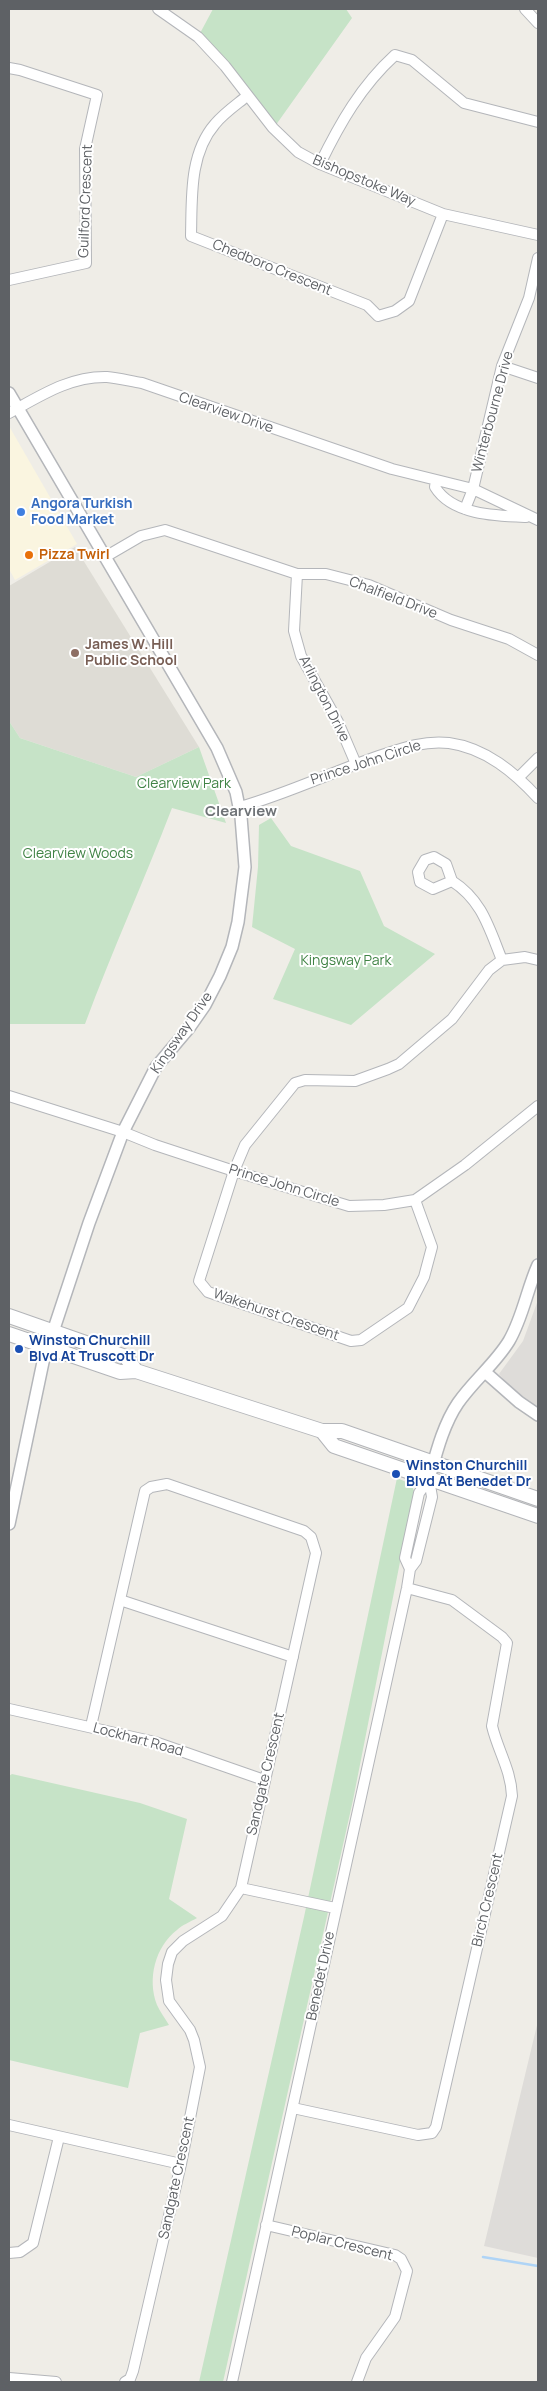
<!DOCTYPE html>
<style>
body{margin:0}
#map{position:relative;width:547px;height:2391px;overflow:hidden;background:#efede7;font-family:Manrope,sans-serif}
canvas{display:block}
.frame{position:absolute;inset:0;border:10px solid #5e6165;pointer-events:none}
</style>
<div id="map">
<canvas width="547" height="2391"></canvas>
<div class="frame"></div>
</div>
<script>
const context = document.querySelector('canvas').getContext('2d');
context.lineJoin = 'round';
function paint(path, color) {
  context.fillStyle = color;
  context.fill(path, 'evenodd');
}
function strokePath(path, color, width, dash) {
  context.strokeStyle = color;
  context.lineWidth = width;
  context.lineCap = dash ? 'butt' : 'round';
  context.setLineDash(dash || []);
  context.stroke(path);
}
function label(font, color, halo, rows, align = 'center') {
  context.font = font + ' Manrope,sans-serif';
  context.lineWidth = 4;
  context.setLineDash([]);
  context.textBaseline = 'middle';
  context.strokeStyle = halo;
  context.fillStyle = color;
  for (const [text, x, y, turn = 0] of rows) {
    context.save();
    context.translate(x, y);
    context.rotate((+turn || 0) * Math.PI / 180);
    context.textAlign = isNaN(turn) ? turn : align;
    if (halo) context.strokeText(text, 0, 0);
    context.fillText(text, 0, 0);
    context.restore();
  }
}
paint(new Path2D(`
 M9,426L77,544L15,580L9,569Z`), '#faf5e0');
paint(new Path2D(`
 M538,1300V1408L510,1387L499,1374L523,1341Z
 M538,2021V2258L484,2246Z`), '#dedcd9');
paint(new Path2D(`
 M75,547L199,747L136,777L20,738L9,721V586Z`), '#dedcd5');
paint(new Path2D(`
 M213,9H346L352,18L273,129L198,37Z
 M9,721L20,738L136,777L199,747L226,823L172,808C144,881 112,951 85,1024H10L9,1022Z
 M271,818L291,846L360,871L384,926L435,954L351,1025L273,999L295,949L252,927L258,867L259,825Z
 M397,1478L411,1484L414,1491L353,1800L223,2382H199L304,1917Z
 M12,1774L140,1803L187,1819L169,1899L197,1918C190,1922 182,1925 177,1930C155,1947 147,1979 157,2005C160,2012 165,2018 169,2025L140,2033L128,2088L9,2060V1776Z`), '#c6e3c7');
strokePath(new Path2D(`
 M483,2257L538,2266`), '#afd4f6', 2.5);
const minor = new Path2D(`
 M158,9L198,37L225,66L273,128L298,152L320,164L443,214L538,235
 M525,9L538,23
 M9,68L20,70L97,95L85,149L86,263L9,280
 M247,96C236,105 224,113 215,124C189,154 192,198 191,236L367,305L378,316L395,311L409,301L443,214
 M320,164C340,123 361,86 395,55L412,60L464,103L538,122
 M502,366L538,378
 M9,413C40,396 70,376 107,377C118,378 130,381 142,383L392,469L473,489L538,520
 M436,480L435,487C452,515 496,516 526,517
 M465,509L473,489L502,366L529,298L538,258
 M105,557L141,536L165,530L297,574H326L369,585L451,620L509,639L538,655
 M297,574L294,631L301,656L338,722L356,764
 M519,777L538,758
 M240,807C286,794 330,773 376,757C400,749 423,740 449,743C486,748 515,773 538,798
 M434,857L446,864L452,881L433,889L420,882L418,872L425,860Z
 M452,881C482,900 489,928 502,960
 M9,1096L123,1132L155,1145L234,1171L349,1206L384,1205L415,1200L465,1165L538,1106
 M415,1200L432,1247L424,1277L408,1308L361,1340L351,1341L208,1292L199,1281L234,1171L245,1145L295,1083L305,1080L355,1081L388,1069L399,1064L452,1019L489,970L502,960L525,957L538,960
 M410,1569L416,1561L432,1497L429,1479
 M120,1600L293,1657
 M9,1709L155,1742L264,1780
 M91,1726L145,1491L151,1487L167,1484L304,1531L311,1537L316,1553L241,1888L222,1916L183,1941L172,1952L168,1964L166,1980L169,2001L190,2030L194,2040L200,2067L181,2164L133,2371L130,2379L125,2382
 M241,1888L335,1908
 M293,2108L418,2135L432,2133L436,2127L512,1796C511,1770 498,1751 492,1726L507,1643L502,1637L452,1600L407,1588
 M9,2125L181,2164
 M266,2225L395,2255L401,2259L407,2271L395,2317L366,2358L357,2382
 M9,2253L20,2252L33,2243L59,2137
 M9,2378L56,2382
 M232,2382L407,1588L410,1569L405,1558L419,1493L429,1479`);
const tertiary = new Path2D(`
 M9,393L217,748L236,792L241,817L245,867L238,922L232,947L220,976L205,1005L189,1028L156,1067L123,1132L89,1223L43,1362L9,1524
 M485,1372L519,1402L538,1415
 M429,1479C436,1454 443,1425 458,1403C473,1381 495,1364 509,1341C523,1317 527,1289 538,1265`);
const secondary = new Path2D(`
 M9,1316L126,1357L136,1371
 M9,1334L120,1372L136,1371L322,1431H342L538,1499
 M322,1431L334,1446L538,1516`);
strokePath(minor, '#b4b6ba', 12);
strokePath(tertiary, '#b4b6ba', 14);
strokePath(secondary, '#b3b5b9', 16);
strokePath(minor, '#fff', 10);
strokePath(tertiary, '#fff', 11);
strokePath(secondary, '#fff', 14);
for (const [x, y, r, color] of [
 [21,512,5,"#3f7fe0"],
 [29,555,5,"#e8710a"],
 [75,653,5,"#8d6e63"],
 [19,1349,5,"#1a4fb4"],
 [396,1474,5,"#1a4fb4"]
]) {
  const dot = new Path2D();
  dot.arc(x, y, r, 0, 2 * Math.PI);
  context.fillStyle = color;
  context.fill(dot);
  strokePath(dot, '#fff', 2);
}
label('14px', '#5e6165', '#fff', [
 ["Bishopstoke Way",364,181,23],
 ["Guilford Crescent",86,201,-88],
 ["Chedboro Crescent",272,268,22],
 ["Winterbourne Drive",493,412,-75],
 ["Clearview Drive",226,413,19],
 ["Chalfield Drive",393,598,21],
 ["Arlington Drive",324,699,63],
 ["Prince John Circle",366,763,-18],
 ["Kingsway Drive",182,1033,-55],
 ["Prince John Circle",284,1186,17],
 ["Wakehurst Crescent",276,1315,19],
 ["Lockhart Road",138,1740,15],
 ["Sandgate Crescent",266,1774,-77],
 ["Birch Crescent",488,1900,-77],
 ["Benedet Drive",321,1976,-78],
 ["Sandgate Crescent",177,2178,-78],
 ["Poplar Crescent",342,2244,14]
]);
label('bold 14px', '#366cbe', '#fff', [
 ["Angora Turkish",31,504],
 ["Food Market",31,520]
], 'left');
label('bold 14px', '#c56008', '#fff', [
 ["Pizza Twirl",39,555]
], 'left');
label('bold 14px', '#785e54', '#fff', [
 ["James W. Hill",85,645],
 ["Public School",85,661]
], 'left');
label('14px', '#408345', '#fff', [
 ["Clearview Park",184,784],
 ["Clearview Woods",78,854],
 ["Kingsway Park",346,961]
]);
label('bold 14px', '#164399', '#fff', [
 ["Winston Churchill",29,1341],
 ["Blvd At Truscott Dr",29,1357],
 ["Winston Churchill",406,1466],
 ["Blvd At Benedet Dr",406,1482]
], 'left');
label('bold 15px', '#6f7377', '#fff', [
 ["Clearview",241,812]
]);
</script>
